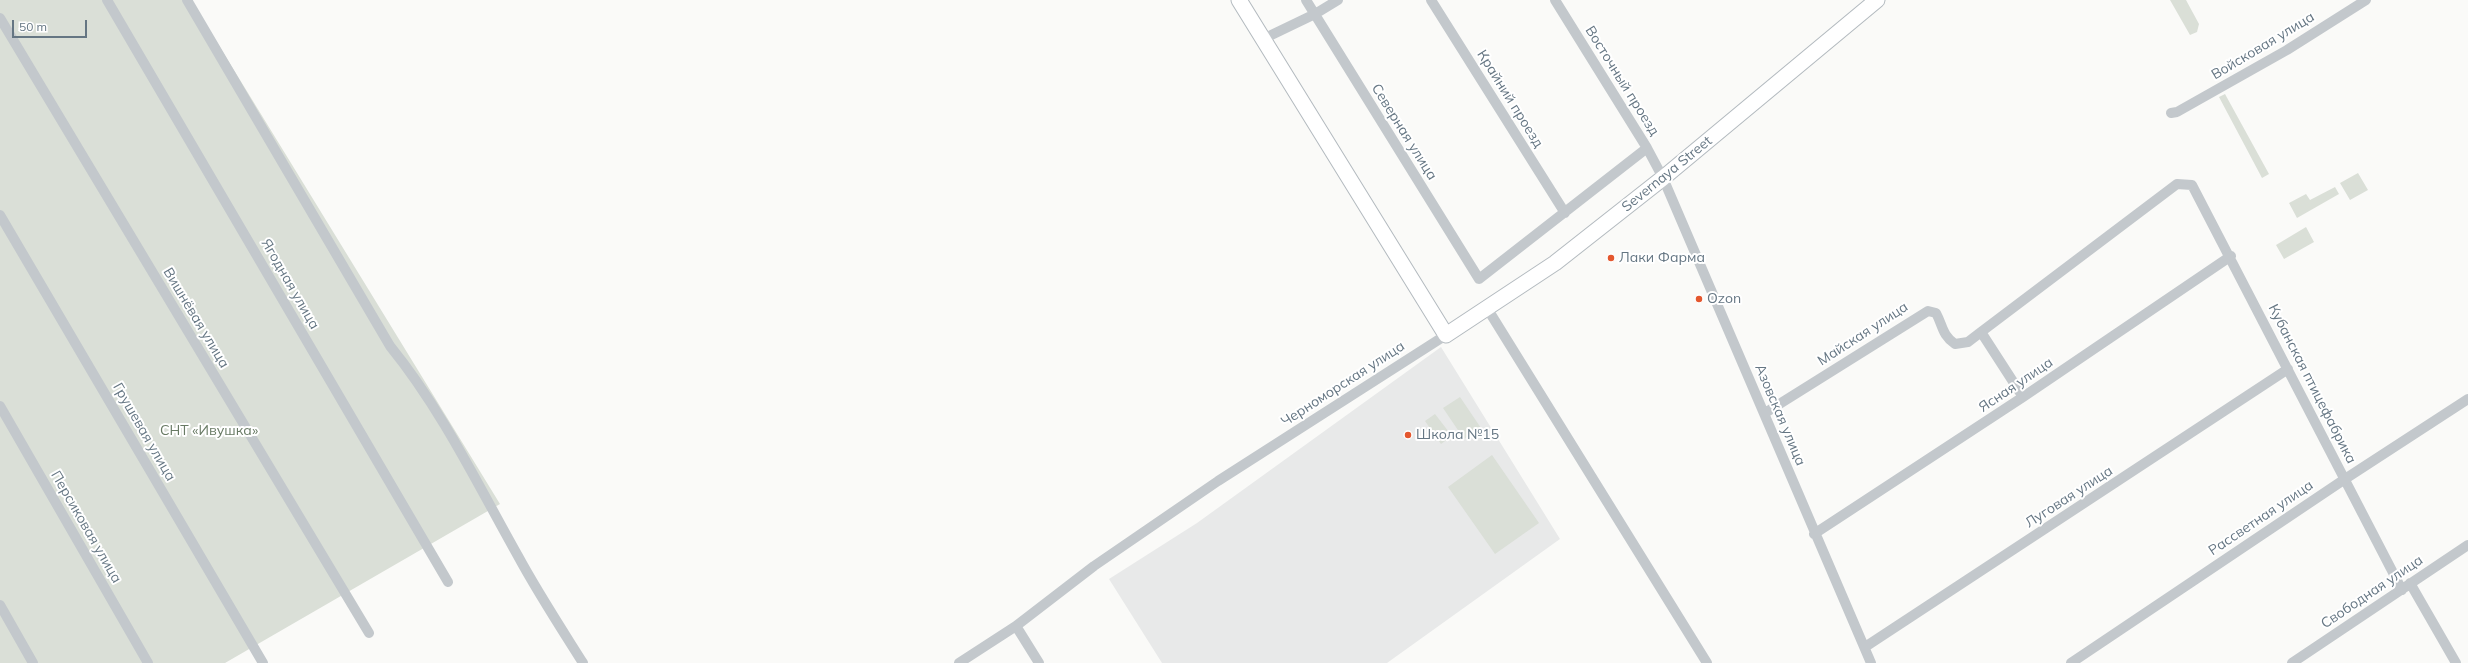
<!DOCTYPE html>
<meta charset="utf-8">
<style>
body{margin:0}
#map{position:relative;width:2468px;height:663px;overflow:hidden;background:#fafaf8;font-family:Mulish,sans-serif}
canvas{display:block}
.scale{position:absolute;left:12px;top:20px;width:75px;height:18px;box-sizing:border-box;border:2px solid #657683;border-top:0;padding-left:5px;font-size:12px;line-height:14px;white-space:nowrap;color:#657683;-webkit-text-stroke:3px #fff;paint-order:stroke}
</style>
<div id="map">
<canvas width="2468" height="663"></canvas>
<div class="scale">50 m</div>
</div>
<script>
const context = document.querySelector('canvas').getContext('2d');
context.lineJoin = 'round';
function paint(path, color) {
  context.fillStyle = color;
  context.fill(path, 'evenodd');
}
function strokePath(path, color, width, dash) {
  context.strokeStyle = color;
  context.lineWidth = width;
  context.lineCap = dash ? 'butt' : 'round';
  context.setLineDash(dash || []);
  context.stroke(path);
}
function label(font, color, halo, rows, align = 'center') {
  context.font = font + ' Mulish,sans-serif';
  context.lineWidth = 4;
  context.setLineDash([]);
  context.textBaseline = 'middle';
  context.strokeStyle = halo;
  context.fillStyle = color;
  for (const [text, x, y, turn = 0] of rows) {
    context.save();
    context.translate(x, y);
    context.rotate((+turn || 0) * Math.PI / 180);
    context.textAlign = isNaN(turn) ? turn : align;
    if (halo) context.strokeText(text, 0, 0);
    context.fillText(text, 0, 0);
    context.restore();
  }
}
paint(new Path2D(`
 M1441,347L1560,539L1387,663H1162L1109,579L1197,523Z`), '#e8e9e9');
paint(new Path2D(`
 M0,0H191L500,504L225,663H0Z
 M2170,0H2186L2199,24L2197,32L2190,35Z
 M2225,94L2269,174L2262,178L2219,97Z
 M2358,173L2368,190L2350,200L2340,183Z
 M2335,187L2339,194L2297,218L2289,203L2306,194L2310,200Z
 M2306,227L2314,242L2284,259L2276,245Z
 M1460,397L1481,428L1464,439L1443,408Z
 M1435,414L1452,436L1441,444L1425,421Z
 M1492,455L1539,523L1495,554L1448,487Z`), '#dadfd7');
const secondary = new Path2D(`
 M1239,0L1446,335L1555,263L1663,178L1877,0`);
strokePath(secondary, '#b3babf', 17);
strokePath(new Path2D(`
 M107,0L448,582
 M187,0L390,346C442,410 478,485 518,556C538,593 561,628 583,663
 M1306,0L1479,279L1647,148
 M1431,0L1565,213
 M1555,0L1647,148L1663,178L1871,663
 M0,18L369,633
 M1263,39L1315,14L1338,0
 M2171,113L2177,112L2287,50L2366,0
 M0,215L263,663
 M1487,308L1707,663
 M1981,332L2177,184L2192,185L2402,590
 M0,406L148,663
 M1765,413L1928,311L1936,313C1943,326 1942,335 1955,344L1968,342L1981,332L2023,397
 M1814,534L2023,397L2231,256
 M2410,583L2456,663
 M0,605L33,663
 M1016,626L1039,663
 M1865,647L2288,369
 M959,663L1016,626L1094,566L1218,481L1446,335
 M2071,663L2345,479L2468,399
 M2292,663L2468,545`), '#c3c8cc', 10);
strokePath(secondary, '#fff', 15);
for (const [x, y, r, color] of [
 [1611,258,4,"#e4572e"],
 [1699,299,4,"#e4572e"],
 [1408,435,4,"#e4572e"]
]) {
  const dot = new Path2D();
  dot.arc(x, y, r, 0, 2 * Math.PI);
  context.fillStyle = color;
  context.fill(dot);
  strokePath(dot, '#fff', 1.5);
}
label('14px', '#657683', '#fff', [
 ["Войсковая улица",2263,46,-31],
 ["Восточный проезд",1622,81,58],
 ["Крайний проезд",1510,99,58],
 ["Северная улица",1404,132,58],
 ["Severnaya Street",1667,174,-39],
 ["Ягодная улица",290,284,60],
 ["Вишнёвая улица",196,318,59],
 ["Майская улица",1863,334,-33],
 ["Черноморская улица",1343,384,-33],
 ["Кубанская птицефабрика",2312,384,63],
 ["Ясная улица",2016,385,-34],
 ["Азовская улица",1780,415,67],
 ["Грушевая улица",144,432,60],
 ["Луговая улица",2069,497,-33],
 ["Рассветная улица",2261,518,-34],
 ["Персиковая улица",86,527,60],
 ["Свободная улица",2372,592,-34]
]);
label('14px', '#657683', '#fff', [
 ["Лаки Фарма",1619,258],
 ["Ozon",1707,299],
 ["Школа №15",1416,435]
], 'left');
label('14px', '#687a64', '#fff', [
 ["СНТ «Ивушка»",209,431]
]);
</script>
